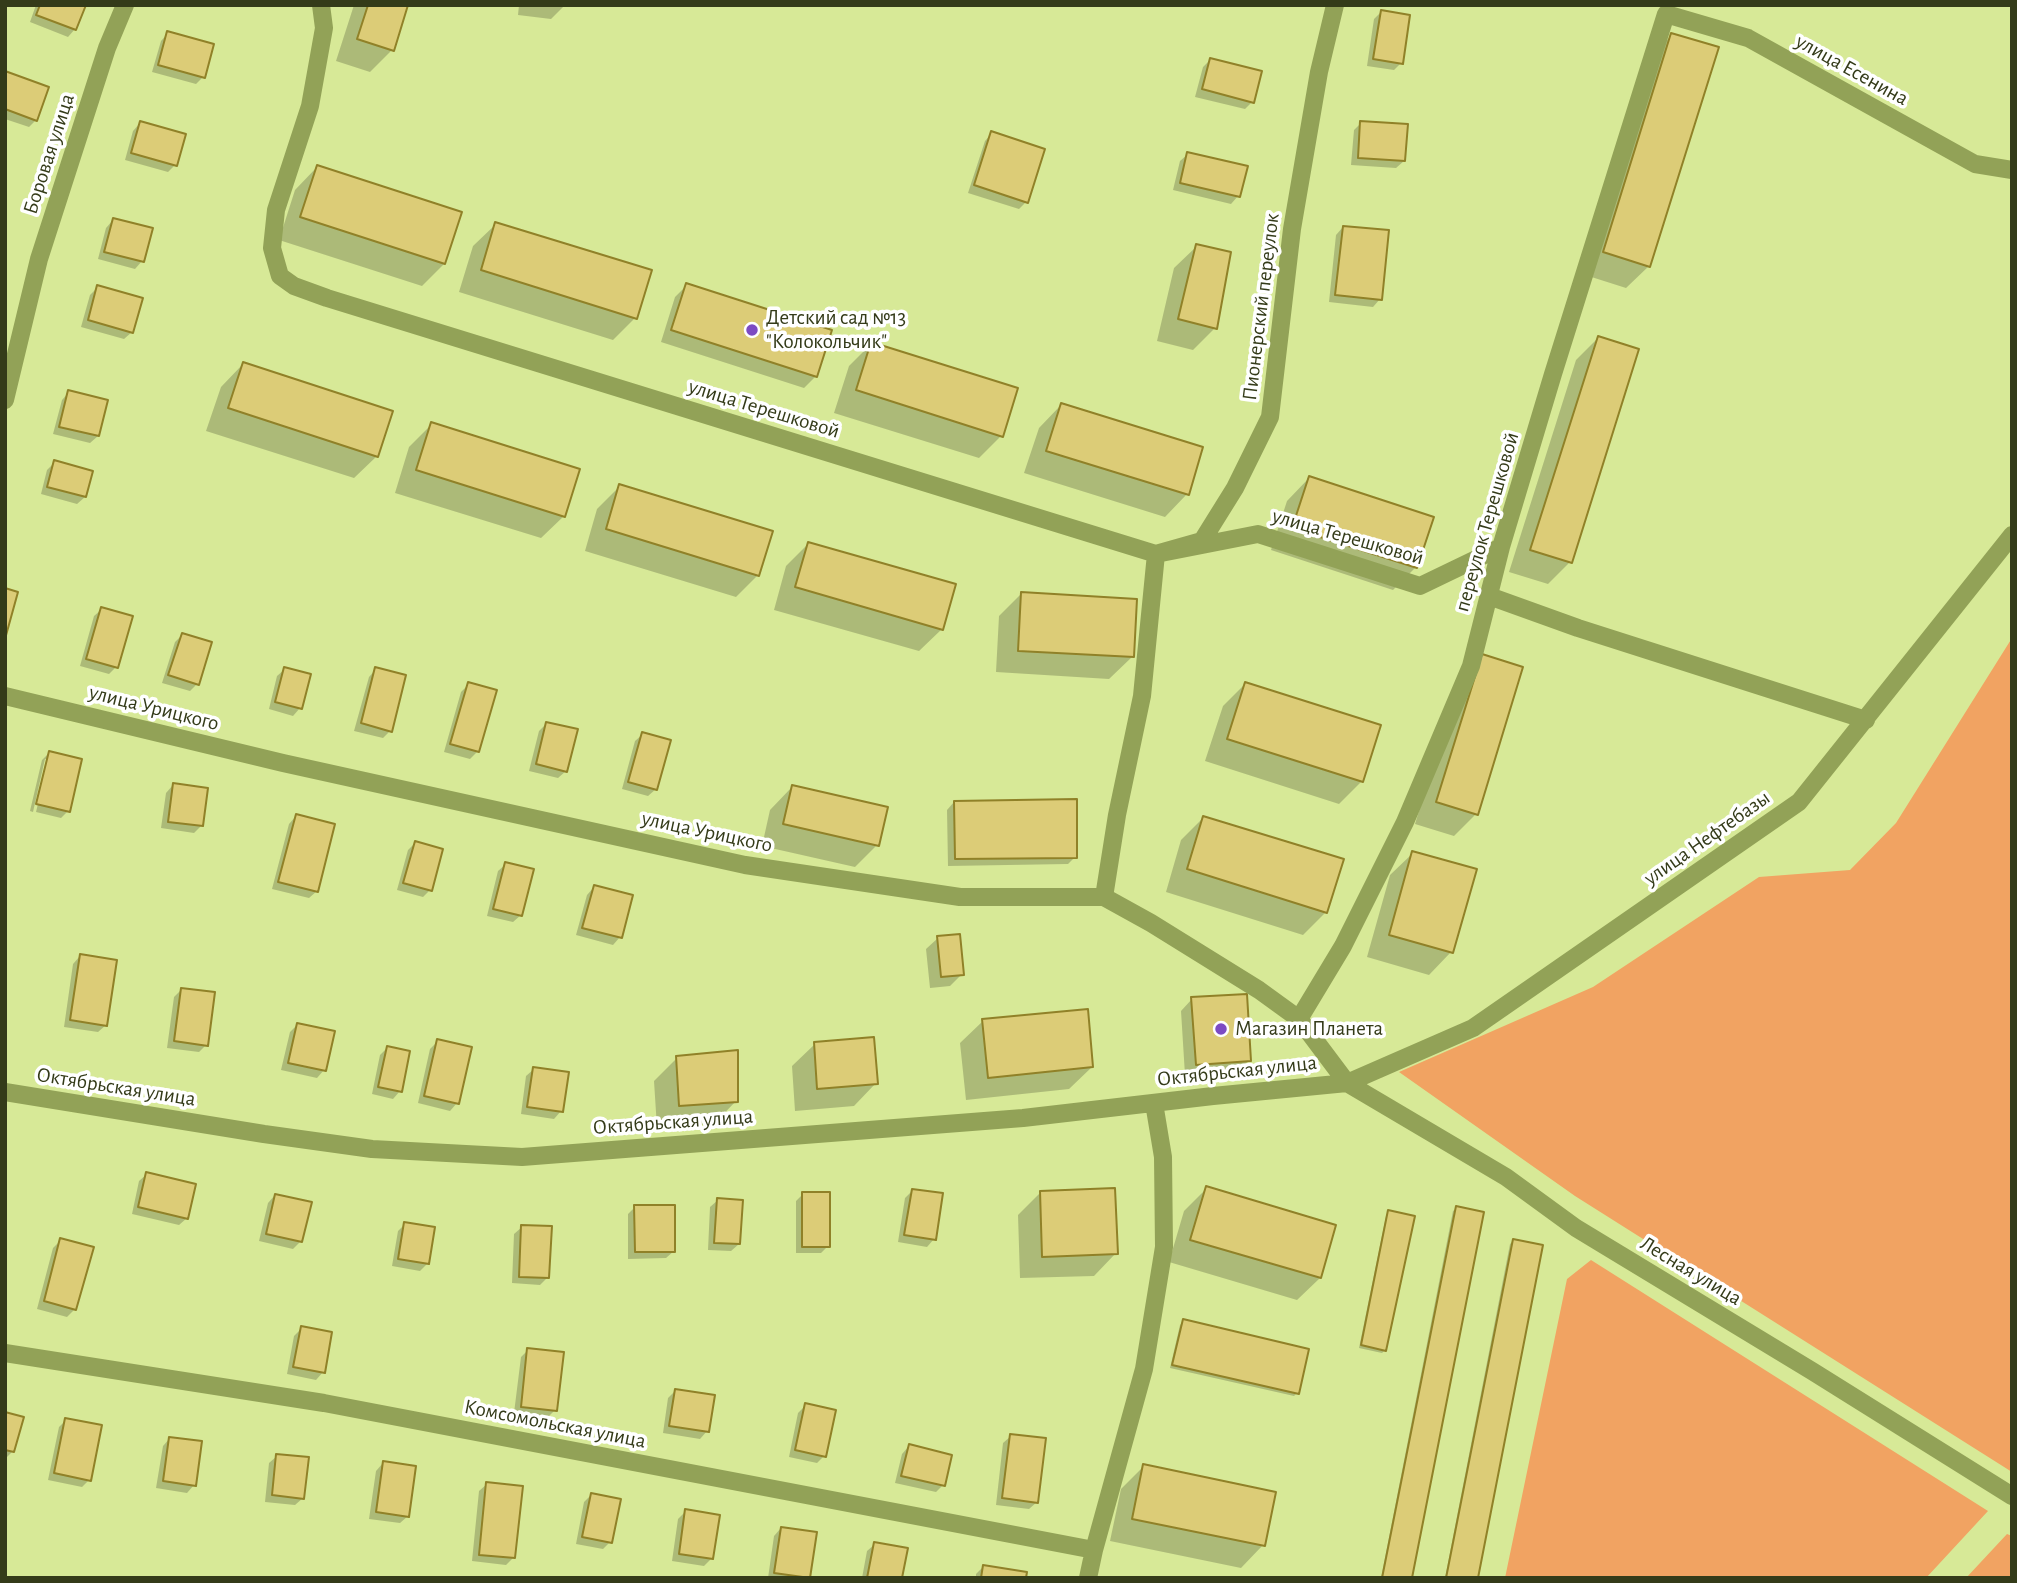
<!DOCTYPE html>
<meta charset="utf-8">
<style>
body{margin:0}
#map{position:relative;width:2017px;height:1583px;overflow:hidden;background:#d7e997;font-family:"Alegreya Sans",sans-serif}
canvas{display:block}
.frame{position:absolute;inset:0;border:7px solid #343b19;pointer-events:none}
</style>
<div id="map">
<canvas width="2017" height="1583"></canvas>
<div class="frame"></div>
</div>
<script>
const context = document.querySelector('canvas').getContext('2d');
context.lineJoin = 'round';
function paint(path, color) {
  context.fillStyle = color;
  context.fill(path, 'evenodd');
}
function strokePath(path, color, width, dash) {
  context.strokeStyle = color;
  context.lineWidth = width;
  context.lineCap = dash ? 'butt' : 'round';
  context.setLineDash(dash || []);
  context.stroke(path);
}
function label(font, color, halo, rows, align = 'center') {
  context.font = font + ' "Alegreya Sans",sans-serif';
  context.lineWidth = 7;
  context.setLineDash([]);
  context.textBaseline = 'middle';
  context.strokeStyle = halo;
  context.fillStyle = color;
  for (const [text, x, y, turn = 0] of rows) {
    context.save();
    context.translate(x, y);
    context.rotate((+turn || 0) * Math.PI / 180);
    context.textAlign = isNaN(turn) ? turn : align;
    if (halo) context.strokeText(text, 0, 0);
    context.fillText(text, 0, 0);
    context.restore();
  }
}
paint(new Path2D(`
 M2012,638V1472L1575,1196L1399,1072L1593,987L1759,877L1850,870L1896,823Z
 M1591,1260L1988,1511L1926,1578H1505L1567,1279Z
 M2007,1534L2012,1536V1578H1966Z`), '#f1a362');
paint(new Path2D(`
 M36,5H84L75,29L68,37L30,22Z
 M354,5H406L392,50L370,72L336,61Z
 M519,5H565L551,19L518,15Z
 M1381,12L1401,63L1394,70L1367,66L1374,19Z
 M168,33L203,77L196,84L152,72L161,41Z
 M1672,35L1649,266L1626,288L1582,274L1650,57Z
 M1210,60L1252,102L1245,109L1195,97L1203,67Z
 M5,73L36,120L29,127L5,119Z
 M140,123L175,165L168,172L125,160L133,131Z
 M1361,123L1404,161L1396,168L1351,165L1354,130Z
 M992,133L1026,202L1019,209L968,193L985,141Z
 M1188,154L1238,196L1231,204L1173,190L1180,161Z
 M317,167L444,264L422,286L279,240L295,190Z
 M113,220L142,261L135,269L98,259L106,228Z
 M496,224L635,318L613,340L459,292L473,246Z
 M1343,227L1380,299L1373,307L1329,302L1336,235Z
 M1197,246L1215,328L1193,350L1157,341L1174,268Z
 M687,285L816,376L804,388L661,342L675,297Z
 M98,287L132,332L124,339L81,327L90,295Z
 M1598,338L1570,562L1548,584L1509,572L1576,360Z
 M871,344L1001,436L979,458L834,413L849,366Z
 M243,364L377,456L354,478L206,431L221,387Z
 M69,392L98,436L90,443L53,434L62,400Z
 M1061,405L1201,448L1187,494L1165,517L1024,473L1039,428Z
 M432,424L564,516L541,538L395,493L409,447Z
 M55,462L85,497L77,504L41,494L47,470Z
 M1309,478L1416,567L1393,590L1271,550L1287,501Z
 M620,486L758,575L736,597L585,551L597,509Z
 M808,544L942,629L919,651L774,610L786,566Z
 M1021,594L1132,657L1109,679L996,672L999,616Z
 M102,609L116,667L109,674L80,666L94,616Z
 M182,635L197,684L190,691L162,683L175,642Z
 M1482,656L1476,814L1454,836L1415,824L1460,678Z
 M285,669L300,708L293,716L269,709L277,676Z
 M376,669L390,731L383,738L354,731L369,677Z
 M469,684L478,751L470,759L444,752L461,692Z
 M1245,684L1362,781L1339,804L1205,761L1223,706Z
 M546,724L566,771L558,778L529,771L539,731Z
 M643,734L656,789L648,796L622,789L635,741Z
 M49,753L68,811L61,818L36,812L49,759H45L33,812L30,811L42,760Z
 M173,785L201,826L194,833L161,828L166,793Z
 M792,787L877,845L855,867L762,846L770,810Z
 M954,802L1075,857L1068,864L948,866L947,810Z
 M296,816L317,891L309,898L272,889L289,824Z
 M1204,817L1326,912L1303,935L1166,892L1181,840Z
 M415,843L430,890L423,897L397,890L408,850Z
 M1413,853L1451,952L1429,975L1367,957L1390,875Z
 M506,864L521,915L513,922L487,916L498,871Z
 M594,887L620,937L613,945L576,935L587,895Z
 M938,938L962,974L950,986L930,988L926,949Z
 M80,956L106,1025L98,1032L64,1027L73,964Z
 M182,989L206,1045L199,1052L167,1048L174,997Z
 M1192,999L1249,1060L1238,1072L1185,1075L1181,1011Z
 M983,1021L1092,1067L1069,1089L966,1100L960,1043Z
 M297,1025L324,1070L317,1078L281,1070L290,1032Z
 M438,1041L457,1103L450,1111L418,1103L430,1049Z
 M815,1044L876,1083L854,1106L795,1111L792,1066Z
 M387,1048L400,1091L393,1099L372,1094L380,1055Z
 M677,1058L736,1101L714,1124L657,1128L654,1081Z
 M534,1069L561,1111L554,1119L521,1114L526,1076Z
 M147,1174L187,1218L179,1225L132,1214L139,1181Z
 M1207,1188L1320,1278L1297,1300L1169,1262L1184,1211Z
 M912,1191L934,1239L927,1247L898,1242L905,1198Z
 M1040,1193L1116,1253L1094,1276L1020,1278L1018,1215Z
 M803,1194L828,1246L821,1253H796V1201Z
 M275,1195L301,1241L293,1249L259,1241L268,1203Z
 M718,1200L739,1244L731,1251L708,1250L710,1207Z
 M635,1207L674,1251L666,1258L628,1259V1214Z
 M1457,1208L1410,1578H1381L1453,1211Z
 M1389,1212L1385,1350L1382,1353L1359,1348L1386,1216Z
 M405,1224L428,1263L420,1271L392,1266L398,1231Z
 M522,1227L548,1277L540,1285L512,1283L514,1234Z
 M61,1240L75,1309L67,1317L37,1309L53,1248Z
 M1513,1241L1476,1578H1445L1510,1244Z
 M1184,1321L1297,1393L1294,1396L1170,1368L1180,1325Z
 M302,1328L323,1372L316,1380L287,1374L294,1336Z
 M528,1350L555,1410L548,1417L514,1413L521,1357Z
 M675,1391L707,1431L700,1439L663,1433L668,1398Z
 M806,1405L824,1456L817,1463L789,1457L798,1413Z
 M5,1413L13,1451L5,1459Z
 M66,1420L89,1480L82,1487L48,1480L59,1427Z
 M1011,1436L1037,1502L1029,1509L996,1505L1003,1443Z
 M170,1438L194,1485L187,1493L156,1488L163,1446Z
 M909,1446L943,1485L936,1492L895,1483L902,1454Z
 M277,1456L303,1498L295,1505L265,1502L269,1463Z
 M383,1463L408,1516L400,1523L369,1519L376,1471Z
 M1144,1466L1263,1545L1241,1568L1110,1541L1121,1489Z
 M487,1484L513,1558L506,1565L472,1561L479,1491Z
 M591,1495L610,1542L603,1549L576,1544L584,1502Z
 M686,1511L712,1558L704,1566L672,1561L678,1519Z
 M781,1528L808,1577V1578H768L774,1536Z
 M875,1544L900,1578H862L867,1551Z
 M984,1566L1024,1578H976V1574Z`), '#0003');
const building = new Path2D(`
 M40,5H86L76,30L36,15Z
 M368,5H408L394,51L357,39Z
 M1381,10L1410,15L1403,64L1373,59Z
 M167,31L214,44L205,78L158,65Z
 M1671,33L1719,47L1650,267L1603,252Z
 M1210,58L1262,71L1254,103L1202,89Z
 M5,71L49,87L37,121L5,109Z
 M140,121L186,134L177,166L131,153Z
 M1360,121L1408,124L1405,161L1358,158Z
 M991,131L1045,149L1028,203L974,185Z
 M1187,152L1248,166L1240,197L1180,183Z
 M317,165L462,212L445,264L300,217Z
 M113,218L153,228L144,262L104,252Z
 M495,222L652,270L637,319L481,270Z
 M1343,226L1389,230L1382,300L1335,295Z
 M1196,244L1231,252L1217,329L1178,319Z
 M686,283L832,330L817,377L671,330Z
 M97,285L143,298L133,333L88,320Z
 M1598,336L1639,349L1572,563L1530,550Z
 M871,342L1018,388L1003,437L856,390Z
 M243,362L393,411L378,457L228,408Z
 M68,390L108,400L99,436L59,427Z
 M1061,403L1203,447L1189,495L1046,451Z
 M431,422L580,469L565,517L416,470Z
 M54,460L93,471L86,497L47,487Z
 M1309,476L1434,517L1417,568L1292,528Z
 M619,484L773,531L759,576L606,529Z
 M808,542L956,584L943,630L795,587Z
 M5,588L18,592L5,639Z
 M1021,592L1137,599L1134,657L1018,651Z
 M101,607L133,616L118,668L86,659Z
 M182,633L212,642L199,685L168,675Z
 M1482,654L1523,667L1478,815L1436,802Z
 M284,667L311,674L302,709L275,702Z
 M375,667L406,675L392,732L361,723Z
 M468,682L497,690L479,752L450,744Z
 M1245,682L1381,725L1363,782L1227,739Z
 M546,722L578,729L567,772L536,764Z
 M642,732L671,740L657,790L628,782Z
 M49,751L82,759L70,812L36,804Z
 M173,783L208,788L203,826L168,822Z
 M792,785L888,807L879,846L783,824Z
 M1077,799V858L955,859L954,801Z
 M296,814L335,824L318,892L278,882Z
 M1203,816L1344,859L1327,913L1187,869Z
 M415,841L443,849L432,891L403,883Z
 M1412,851L1477,869L1453,953L1389,935Z
 M505,862L534,869L522,916L493,909Z
 M594,885L633,895L622,938L582,928Z
 M960,934L964,975L941,977L937,936Z
 M80,954L117,960L107,1026L70,1020Z
 M181,988L215,992L208,1046L174,1041Z
 M1247,994L1251,1061L1196,1065L1191,997Z
 M1088,1009L1093,1067L988,1078L982,1019Z
 M297,1023L335,1031L326,1071L288,1063Z
 M874,1037L878,1084L817,1089L814,1042Z
 M437,1039L472,1047L459,1104L424,1096Z
 M387,1046L410,1051L402,1092L378,1087Z
 M738,1050V1102L679,1106L676,1056Z
 M533,1067L569,1072L563,1112L527,1107Z
 M146,1172L196,1184L188,1219L138,1207Z
 M1206,1186L1336,1225L1321,1278L1190,1240Z
 M1115,1188L1118,1254L1042,1257L1040,1191Z
 M912,1189L943,1193L936,1240L904,1235Z
 M802,1192H830V1247H802Z
 M275,1194L312,1202L302,1242L266,1234Z
 M717,1198L743,1200L740,1244L714,1243Z
 M634,1205H675V1252H635Z
 M1456,1206L1484,1212L1412,1578H1382Z
 M1388,1210L1415,1216L1386,1351L1361,1345Z
 M404,1222L435,1227L429,1264L398,1259Z
 M521,1225L552,1226L549,1278L519,1277Z
 M60,1238L94,1247L76,1310L44,1301Z
 M1513,1239L1543,1245L1478,1578H1446Z
 M1183,1319L1309,1349L1299,1394L1172,1365Z
 M301,1326L332,1332L325,1373L293,1367Z
 M527,1348L564,1352L557,1411L521,1407Z
 M675,1389L715,1395L709,1432L669,1426Z
 M805,1403L836,1410L826,1457L795,1450Z
 M5,1412L24,1417L14,1452L5,1450Z
 M65,1418L102,1425L91,1481L54,1473Z
 M1010,1434L1046,1438L1038,1503L1002,1498Z
 M169,1437L202,1441L196,1486L163,1481Z
 M909,1444L952,1455L945,1486L901,1476Z
 M276,1454L309,1457L304,1499L272,1495Z
 M383,1461L416,1466L409,1517L376,1512Z
 M1143,1464L1276,1492L1265,1546L1132,1519Z
 M486,1482L523,1486L515,1558L479,1555Z
 M591,1493L621,1499L612,1543L582,1537Z
 M685,1509L720,1515L713,1559L679,1554Z
 M781,1527L817,1532L810,1578L774,1573Z
 M874,1542L908,1548L902,1578H867Z
 M983,1565L1027,1572L1026,1578H981Z`);
paint(building, '#dccc77');
strokePath(building, '#908128', 2);
strokePath(new Path2D(`
 M321,5L324,28L310,106L276,210L272,248L280,276L294,286L327,298L1156,554L1258,534L1420,586L1501,547
 M5,400L39,259L107,48L125,5
 M1489,596L1578,628L1866,720
 M5,696L283,763L745,865L960,897H1104L1151,923L1259,990L1299,1019L1347,1083L1506,1177L1576,1228L1812,1371L2012,1496
 M1104,897L1117,815L1142,696L1156,554L1202,541L1235,488L1270,417L1292,229L1319,72L1335,5
 M1299,1019L1343,946L1405,822L1471,666L1501,547L1553,374L1666,14L1748,38L1975,164L2012,170
 M5,1092L264,1134L372,1149L522,1157L1023,1118L1213,1096L1347,1083L1473,1028L1799,802L2012,535
 M5,1353L324,1403L1094,1550
 M1088,1578L1094,1550L1144,1369L1164,1247L1163,1157L1154,1103`), '#92a257', 18);
for (const [x, y, r, color] of [
 [752,330,7,"#7c4bc3"],
 [1221,1029,7,"#7c4bc3"]
]) {
  const dot = new Path2D();
  dot.arc(x, y, r, 0, 2 * Math.PI);
  context.fillStyle = color;
  context.fill(dot);
  strokePath(dot, '#fff', 2.5);
}
label('21px', '#343b19', '#fff', [
 ["улица Есенина",1852,70,29],
 ["Боровая улица",49,154,-72],
 ["Пионерский переулок",1261,307,-83],
 ["улица Терешковой",764,409,17],
 ["переулок Терешковой",1487,522,-74],
 ["улица Терешковой",1348,537,16],
 ["улица Урицкого",154,708,14],
 ["улица Урицкого",707,832,12],
 ["улица Нефтебазы",1707,838,-35],
 ["Октябрьская улица",1237,1071,-6],
 ["Октябрьская улица",116,1087,9],
 ["Октябрьская улица",673,1122,-4],
 ["Лесная улица",1691,1271,31],
 ["Комсомольская улица",555,1424,11]
]);
label('21px', '#343b19', '#fff', [
 ["Детский сад №13",766,318],
 ["\"Колокольчик\"",766,342],
 ["Магазин Планета",1235,1029]
], 'left');
</script>
